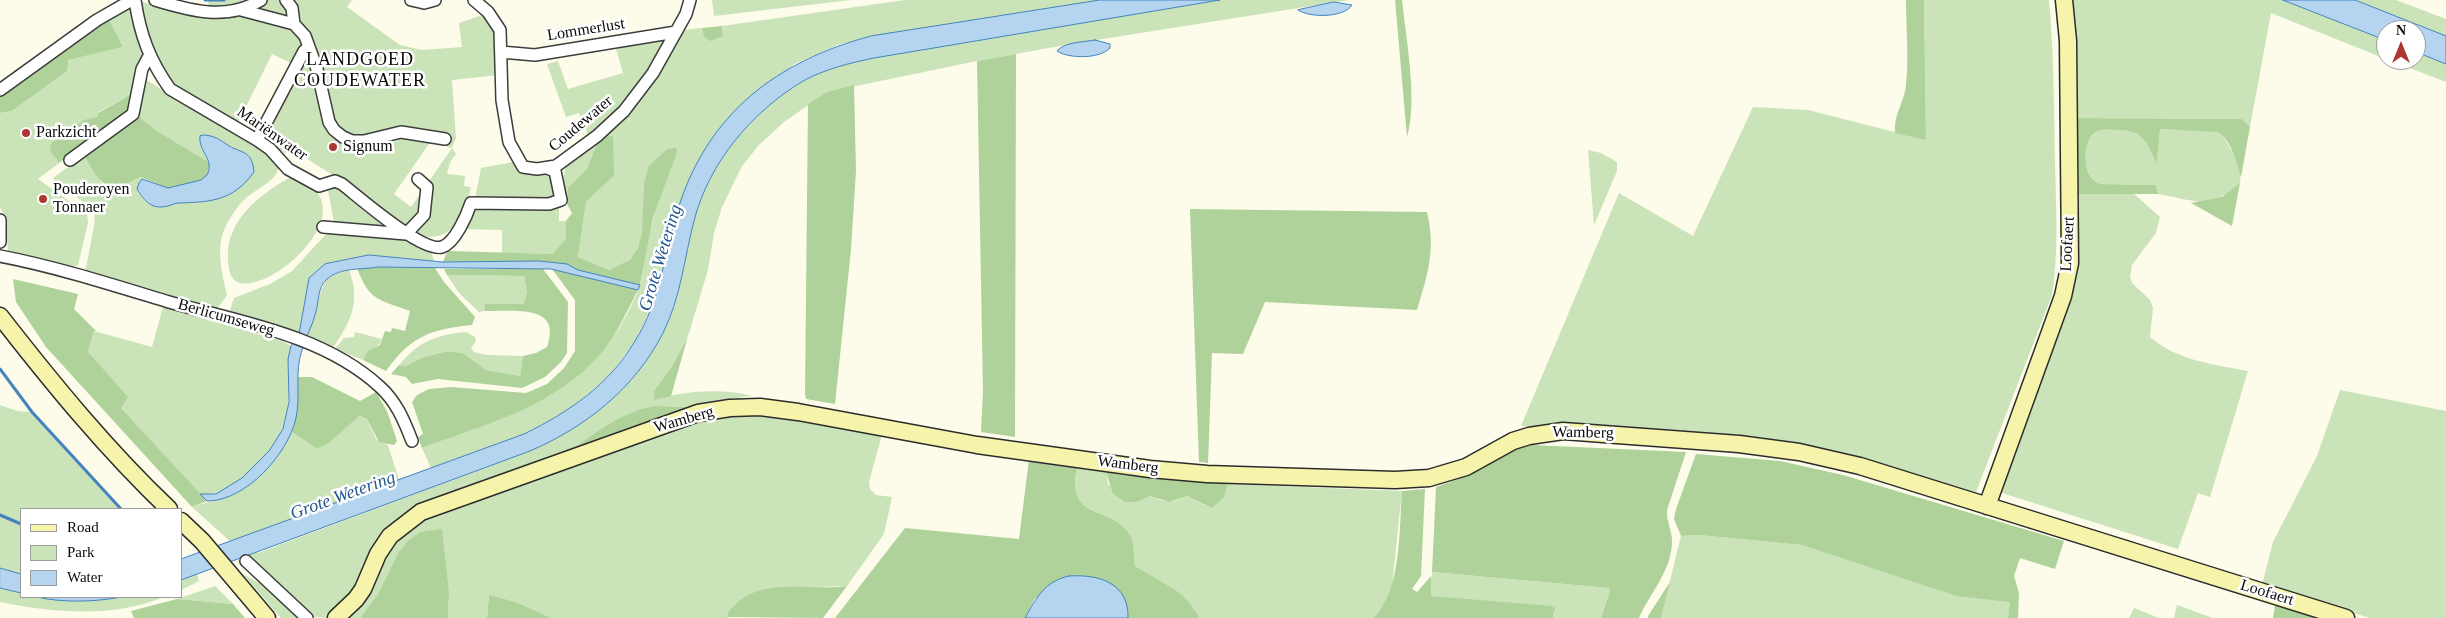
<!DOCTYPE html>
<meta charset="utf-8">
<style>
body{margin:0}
#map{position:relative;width:2446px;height:618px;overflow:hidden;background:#fdfbea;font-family:Georgia,serif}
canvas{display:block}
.legend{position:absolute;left:20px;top:508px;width:162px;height:90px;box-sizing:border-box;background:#fff;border:1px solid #9d9d9d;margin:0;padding:6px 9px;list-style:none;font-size:15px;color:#0a0a0a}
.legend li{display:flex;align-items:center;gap:10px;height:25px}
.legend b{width:25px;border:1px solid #9d9d9d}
.north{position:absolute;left:2376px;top:20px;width:50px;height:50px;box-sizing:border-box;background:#fff;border:1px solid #9d9d9d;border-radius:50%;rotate:0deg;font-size:14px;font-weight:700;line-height:20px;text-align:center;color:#0a0a0a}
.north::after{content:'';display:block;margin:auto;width:18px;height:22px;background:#ab3632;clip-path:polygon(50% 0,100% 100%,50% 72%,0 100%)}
</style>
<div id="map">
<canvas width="2446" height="618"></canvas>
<ul class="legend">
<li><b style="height:6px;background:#f6f4ab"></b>Road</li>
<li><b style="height:14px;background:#cbe3b8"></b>Park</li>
<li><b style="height:14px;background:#b4d4ef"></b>Water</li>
</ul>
<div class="north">N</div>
</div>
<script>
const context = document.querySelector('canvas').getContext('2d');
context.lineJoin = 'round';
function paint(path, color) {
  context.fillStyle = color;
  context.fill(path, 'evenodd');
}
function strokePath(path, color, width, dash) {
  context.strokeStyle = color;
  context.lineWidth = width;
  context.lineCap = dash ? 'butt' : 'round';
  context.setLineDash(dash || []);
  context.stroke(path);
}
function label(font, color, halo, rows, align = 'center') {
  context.font = font + ' Georgia,serif';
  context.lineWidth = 5;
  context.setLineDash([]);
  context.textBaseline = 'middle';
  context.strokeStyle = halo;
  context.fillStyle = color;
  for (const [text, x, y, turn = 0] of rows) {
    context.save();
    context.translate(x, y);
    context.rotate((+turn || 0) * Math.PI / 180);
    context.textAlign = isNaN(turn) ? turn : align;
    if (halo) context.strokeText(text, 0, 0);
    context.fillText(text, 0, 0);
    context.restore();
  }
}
paint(new Path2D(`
 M209,0H253L235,8L211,10L208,6Z
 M268,0H282L290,19L256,9Z
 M292,0H352L347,7L400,45L422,50L462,47L459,23L485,14L493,27L498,75L452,80L456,138L452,148L456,154L450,162L447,174L465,176L464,186L471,187C448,278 397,223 352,188C333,174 311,162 291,149L285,153L262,138L306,52L314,72L324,127L329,136L347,147L357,151H370L407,137L431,141L394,194L411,207L452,148L445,146L446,135C423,136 365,143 346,134C328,126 303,38 295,15Z
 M712,0H851L714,16Z
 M905,0H1100L871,36L838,45L794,64L705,151L690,178L678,209L661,284L653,304L636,340L608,377L570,409L547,423L524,434L431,468L422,448C520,412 593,396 638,291C642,281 643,268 645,257C649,236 653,215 660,195L648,167C643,190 648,245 630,260C624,265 615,267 609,270L578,257L586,202L614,174L599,138L587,169L568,188L567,204L562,188L565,168L599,138L683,30L702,28L706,38L723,36L722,26Z
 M1220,0H1349L1071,44L977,61L827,92L784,122L759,145L742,166L722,207L714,233L708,270L689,333L672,366L654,391V400C684,391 722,388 752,396L712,401L692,407L655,406L586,440L570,451L406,514L365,578L334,618L314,617L192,507L235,494L249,484L277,455L292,432L317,449L329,443L358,416L367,419L376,439L388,445L399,480L243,537L258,553L530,451C586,427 635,388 663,333C681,297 684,259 694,221C709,162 752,112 803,81C825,69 850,63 874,58Z
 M1924,0H2049C2054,55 2054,110 2055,165C2056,208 2059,252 2052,295L1976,492L1819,450L1618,430L1521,426L1619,193L1693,236L1753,107L1808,110L1926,140Z
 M2067,0H2283L2386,40V59L2271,13L2250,127L2242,119L2072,118Z
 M2355,0H2396L2446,19V36Z
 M142,2L211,18L242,14L291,27L305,45L293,64L272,54L237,125L174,87L149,48L140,3Z
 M130,5L144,62L137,65L133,93L98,112V117L51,152L59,163L38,179L87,214L88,223L78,265L72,267L8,251L5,217L0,207V113L12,111L67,71V60L123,47L108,18Z
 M668,37C646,75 623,110 589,137L579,113L566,117L547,64L558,61L568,89L623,73L616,49Z
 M2416,52L2446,64V82L2389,60H2416Z
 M146,80L246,139L278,163C281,180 257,188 246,198C237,206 229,219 224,230C216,251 222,274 227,295L217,309L85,273L94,226L95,211L54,180L53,178L84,155L102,183C120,192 125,182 140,177L142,179L137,189C152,215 156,204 178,203C185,202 192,203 199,203L233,146H228L221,140L203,150L207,154L210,163L157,131L137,115Z
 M2160,129L2213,131L2222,134C2230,148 2243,166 2240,183C2207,212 2196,200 2158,194L2156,185L2100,184C2082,178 2081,142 2096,132C2102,129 2112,130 2119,130C2127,129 2134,131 2140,136C2148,143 2152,154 2157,162Z
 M1588,150L1601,153L1617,162V171L1594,225Z
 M513,162L516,165L552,172L559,207V221H566V239L552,254L502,253V230L465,229L474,204L481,168Z
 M289,178C298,178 303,181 310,186C354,216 275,291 239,283C229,278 229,270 228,260C225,221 259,195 289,178Z
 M336,185L397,229L334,222L328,191Z
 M2074,188L2080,194H2134L2160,217L2156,233L2132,265L2130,276L2132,283L2150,300L2153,308L2150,337C2176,360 2215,365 2248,371L2210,497L2198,493L2178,549L1999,492L2076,278Z
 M327,233L413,240L430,248L434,261L369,255L325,264L309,278L299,334L229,313L234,298L270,284L292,271Z
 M349,270C361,302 351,321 333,348L307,336C312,324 321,285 327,279C333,274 342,272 349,270Z
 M447,275L524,276L527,295L523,304H485L484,311L479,312L459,293Z
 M163,307L282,341L291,346C286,366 289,383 288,403C287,436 265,462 239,480C226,489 216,496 200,494L121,408L88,352L94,331L152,347Z
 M355,332L382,339C378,350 367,350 363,360L335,349L344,338L354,337Z
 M466,332L475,337L476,341L471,348L474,352L487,355L523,356L520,376L486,370L463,353L456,352H444L421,358L406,366L399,365C420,341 435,335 466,332Z
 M2340,390L2446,411V618H2370L2262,585L2273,542L2317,456Z
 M0,405L17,411L32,412L121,509H21V574L0,568Z
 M751,410L883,431L869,482L870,489L876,495L892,497L884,534L847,586L777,588L728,618H551L489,595L487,618H448L449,592L441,529L398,553L378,594L360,618H347L386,550L427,516L701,416Z
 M1077,468L1106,472L1108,484L1137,502L1150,496L1163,501H1174L1187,496L1207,506L1226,491L1228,484L1402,491L1392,586L1386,602L1373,618H1200L1189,602L1176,590L1135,566C1132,557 1135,547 1132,539C1117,503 1065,525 1077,468Z
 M1699,535L1802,545L2011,602L2008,618H1661L1681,536Z
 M1432,572L1609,588L1610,591L1601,618H1553L1555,611L1431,596L1430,590Z
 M197,574L199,581L181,590V580Z
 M243,574L274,591L303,618H281Z
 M215,586L233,604L177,599Z
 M0,588L21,593V597L80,601L122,597H164C112,618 54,613 0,602Z
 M2177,605L2210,617L2212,618H2174Z
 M2134,608L2159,618H2129Z`), '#cbe3b8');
paint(new Path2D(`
 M1395,0H1402C1406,39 1418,101 1407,137Z
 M1906,0H1924L1926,140L1895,133C1894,112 1904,104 1906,85C1909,57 1906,28 1906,0Z
 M108,18L123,47L68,60L67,71L12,111L0,113V95Z
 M722,26L723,36L710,41L704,36L702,28Z
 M1016,54L1015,437L981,432L983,391L977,61Z
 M854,85L856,171L851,249L835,404L806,399L805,394L808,104L827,92Z
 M133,93L130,111L59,163L51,152L50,146L53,142L84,120L98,117V113Z
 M137,115L157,131L210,163L207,175L201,180L168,188L140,177C134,179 128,184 122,186C103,194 92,168 84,155Z
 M2072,118L2242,119L2250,127L2241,177C2237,164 2231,138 2217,132L2160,129L2157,163C2152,155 2148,143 2141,137C2134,130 2125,130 2116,130C2110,130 2101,129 2096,132C2082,140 2081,178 2100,184L2156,185L2158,194H2080L2076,192Z
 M613,136L614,175L586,202L578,257L609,270L630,260L638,248L642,232L644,185L648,167L667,149L676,148L677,152L653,217L640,285L578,270L567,264L539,261L443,262L447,252L450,251L552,254L566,239V221L572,213L567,204L568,188L587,169L599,138Z
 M2240,183L2232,226L2191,203L2222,197Z
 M1190,209L1427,212C1436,250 1428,273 1417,310L1265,302L1243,354L1212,353L1208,463L1199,462Z
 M378,267L435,268L444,282L475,317L472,325C431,329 411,336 386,371L363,360L368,351L380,345L385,331L391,332L392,328L405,331L410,311C380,300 369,301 357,268Z
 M444,269H543L568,302L567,353L561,362L545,377L522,388L438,379L412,384L406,377L391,374L399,365L406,366L421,358L444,352H455L463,353L486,370L520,376L523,356L536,353L547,347C563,303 512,312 484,311L485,304H523L527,294L524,276L447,275Z
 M552,269L638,290C627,311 617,334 602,352C556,407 486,424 422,448L418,437L423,434L412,402L417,395L429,389L451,387L526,393L547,384L564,368L575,351V300Z
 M13,279L78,294L74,309L96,331H94L88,352L128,397L121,408L207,501L192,507L46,347L16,302Z
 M688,336L671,396L654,400V391L672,366Z
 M296,377H312L360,401L376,392L387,411L397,441L394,445L379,442L367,419L359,416L329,443L317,449L292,432L298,405Z
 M655,406L692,407L570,451C599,431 619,413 655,406Z
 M1532,445L1686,452L1667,510C1666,522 1673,532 1672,544C1670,573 1650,593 1639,618H1601L1610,591L1609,588L1432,572L1436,487L1470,475L1516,449Z
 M1696,454L1780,461L1843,475L2064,541L2055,569L2020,558L2014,576L2019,593L2018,618H2008L2010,602L1957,596L1802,545L1699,535L1681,536L1674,519L1676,509Z
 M1029,459L1077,468C1065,525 1117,503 1132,539C1135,548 1133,557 1135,566L1176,590L1189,602L1200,618H1128V608L1035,598L1025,618H835L905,528L1019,539Z
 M1106,472L1122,475L1228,484L1224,497L1212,508L1187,496L1169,502L1150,496L1137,502H1125L1113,494Z
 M1425,489L1421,576L1412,589L1417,592L1431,576V596L1551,606L1555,608L1553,618H1373C1402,591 1399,528 1402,491Z
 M442,529L449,592L448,618H360L378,594L398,553L408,541L420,532Z
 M1670,582L1661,618H1648V616Z
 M847,586L823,618L727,617C728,611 732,608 736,604C763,577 810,591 847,586Z
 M489,595L515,602L551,618H487Z
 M177,599L233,604L245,618H134L131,611Z
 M2275,605L2315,618H2273Z`), '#aed299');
const water = new Path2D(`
 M1100,0H1220L874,58C850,63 825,69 803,81C752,112 709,162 694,221C684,259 681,297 663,333C635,388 586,427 530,451L181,580V559L524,434C569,412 609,385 635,341C661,300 664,254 678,209C708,113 777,61 871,36Z
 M2283,0H2355L2446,36V64L2416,52V30H2386V40Z
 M1334,2L1352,5C1344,18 1309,18 1298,10Z
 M1095,40L1110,44V48C1100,59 1069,59 1057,51C1064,42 1084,42 1095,40Z
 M205,135C214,136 219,139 226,144C241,154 252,149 254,172C233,201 211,202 179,203C175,203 172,205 168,206C152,210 145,202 137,189L139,183L142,179L168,188L201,180L207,175C215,159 198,152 200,136Z
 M369,255L443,262L539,261L567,264L578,270L640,285L638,290L551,269L378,267C361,270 341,267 327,279C317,287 319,304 315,315C312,327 305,338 302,350C294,374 301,395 296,418C288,454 246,501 207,501L200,494H216L242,478L269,451L283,429L289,402L288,359L291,346L299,334L309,278L325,264Z
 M0,568L21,574V593L0,588Z
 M1069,576C1099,574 1129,583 1128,618H1025C1036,598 1045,581 1069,576Z
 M36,597H122C94,602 64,603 36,597Z`);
paint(water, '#b4d4ef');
strokePath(water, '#4383be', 1);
strokePath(new Path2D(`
 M205,0H224
 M0,369L32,412L121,509
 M0,515L21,524`), '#4383be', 3);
const street = new Path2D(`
 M135,0C140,35 150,61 170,89L257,140L270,149L288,169L319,186L335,181L342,184C359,197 422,253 442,247C455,243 467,215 471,203L549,204L561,200L555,171L547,168
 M155,0C191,11 227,21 261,0
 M286,0L292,8L294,24L305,36L317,69L329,122L334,130L343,137L352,141H364L401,132L445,139
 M411,0L424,3L435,0
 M474,0L488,12L500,30L502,100L509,142L523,167L537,169L556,166L597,136L624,111L653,73L686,14L690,0
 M241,10L294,24
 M501,52L535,55L676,32
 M0,90L97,20L132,0
 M257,140L304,51L309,47
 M70,160L133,114L142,69L149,56
 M0,220V242
 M323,227L406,234L424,215L427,187L418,179
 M0,256C57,267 113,285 169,302C240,322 323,335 379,386C396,401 404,420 412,441
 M246,561L307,618`);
const secondary = new Path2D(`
 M0,316C53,384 107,450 169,509
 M1987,506L2063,296L2070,263L2068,41L2064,0
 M181,521L202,541L267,618
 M336,618L356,599L363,589L378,554L390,536L421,512L698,413L730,408L760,407L798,412L977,445L1150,469L1207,474L1395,480L1429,478L1466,467L1513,441L1529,436L1563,431L1739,444L1799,452L1860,466L2346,618`);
strokePath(street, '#3d3d3d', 14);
strokePath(secondary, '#2c2c2c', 19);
strokePath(street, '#fff', 11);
strokePath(secondary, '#f6f4ab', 16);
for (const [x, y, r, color] of [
 [26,133,5,"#ab3632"],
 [333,147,5,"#ab3632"],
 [43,199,5,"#ab3632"]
]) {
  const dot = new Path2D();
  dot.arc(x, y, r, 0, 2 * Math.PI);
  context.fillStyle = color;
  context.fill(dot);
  strokePath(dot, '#fff', 2);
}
label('16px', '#0a0a0a', '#fff', [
 ["Lommerlust",586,30,-9],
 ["Coudewater",581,124,-40],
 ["Mariënwater",272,134,35],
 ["Loofaert",2068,244,-87],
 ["Berlicumseweg",226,318,16],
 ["Wamberg",684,420,-16],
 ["Wamberg",1583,433,1],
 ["Wamberg",1128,465,7],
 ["Loofaert",2267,593,17]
]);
label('16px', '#0a0a0a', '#fff', [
 ["Parkzicht",36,133],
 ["Signum",343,147],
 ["Pouderoyen",53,190],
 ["Tonnaer",53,208]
], 'left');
context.letterSpacing = '1px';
label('18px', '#0a0a0a', '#fff', [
 ["LANDGOED",360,60],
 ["COUDEWATER",360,81]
]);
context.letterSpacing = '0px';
label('italic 18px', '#22568e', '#fff', [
 ["Grote Wetering",661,258,-73],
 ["Grote Wetering",343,496,-20]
]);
</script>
